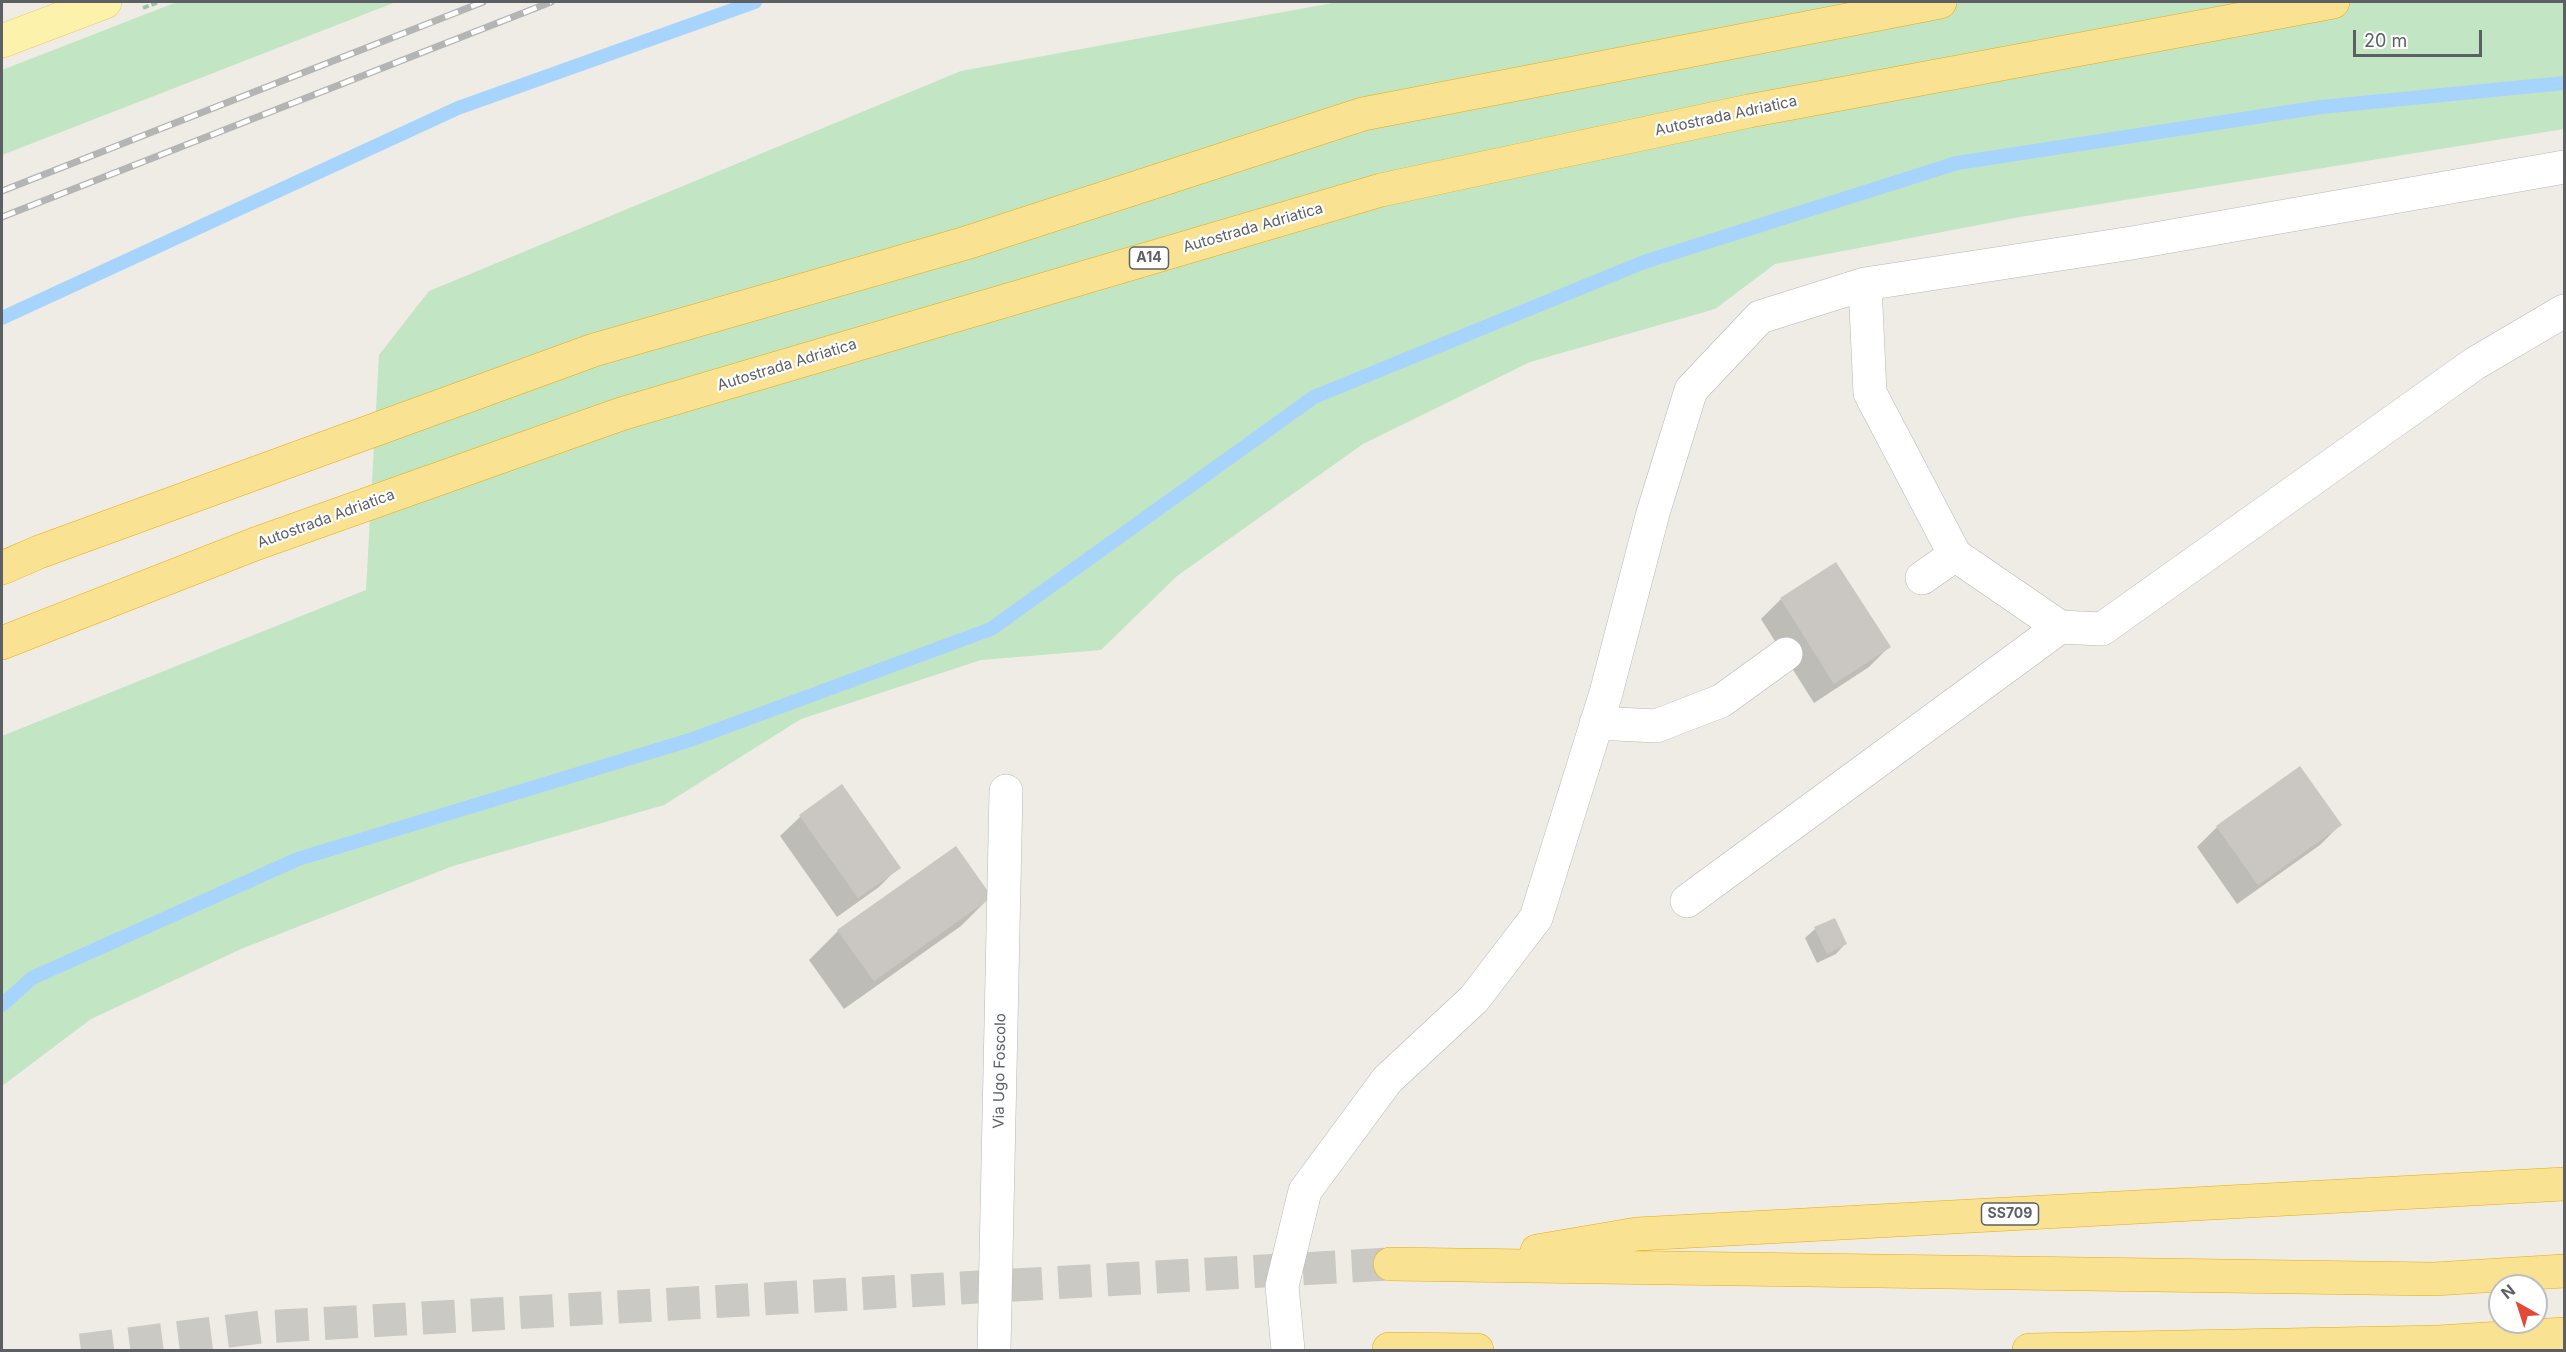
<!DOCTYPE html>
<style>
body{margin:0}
#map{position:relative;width:2566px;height:1352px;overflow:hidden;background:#eeece4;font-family:Inter,sans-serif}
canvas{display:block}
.frame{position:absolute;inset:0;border:3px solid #5c6064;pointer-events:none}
.north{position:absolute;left:2488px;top:1274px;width:60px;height:60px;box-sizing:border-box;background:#fff;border:2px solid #bebfc1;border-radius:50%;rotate:321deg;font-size:16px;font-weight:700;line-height:24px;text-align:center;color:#5c6064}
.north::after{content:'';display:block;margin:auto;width:21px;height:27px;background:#e34936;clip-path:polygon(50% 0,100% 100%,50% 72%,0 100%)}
.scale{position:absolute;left:2353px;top:30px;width:129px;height:27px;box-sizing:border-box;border:3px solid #5c6064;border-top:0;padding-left:8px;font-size:18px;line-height:21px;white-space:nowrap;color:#5c6064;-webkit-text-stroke:4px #fff;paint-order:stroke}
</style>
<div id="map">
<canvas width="2566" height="1352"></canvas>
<div class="frame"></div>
<div class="north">N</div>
<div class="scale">20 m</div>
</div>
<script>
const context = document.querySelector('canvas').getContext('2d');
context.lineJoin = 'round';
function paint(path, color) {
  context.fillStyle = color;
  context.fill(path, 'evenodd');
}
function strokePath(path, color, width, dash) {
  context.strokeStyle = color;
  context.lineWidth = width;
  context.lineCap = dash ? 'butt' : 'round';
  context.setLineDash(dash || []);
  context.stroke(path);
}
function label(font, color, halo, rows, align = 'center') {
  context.font = font + ' Inter,sans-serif';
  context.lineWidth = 4.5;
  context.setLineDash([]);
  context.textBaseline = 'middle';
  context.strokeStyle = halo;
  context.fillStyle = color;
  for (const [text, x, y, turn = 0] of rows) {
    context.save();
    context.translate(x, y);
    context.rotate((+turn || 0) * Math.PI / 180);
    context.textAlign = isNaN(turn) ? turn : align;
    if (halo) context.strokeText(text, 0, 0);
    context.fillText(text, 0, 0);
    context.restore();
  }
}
paint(new Path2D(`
 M177,2H396L2,155V70Z
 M1338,2H2564V129L2020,217L1775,264L1715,309L1530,362L1363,444L1177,576L1101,650L981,660L801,719L664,805L453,866L241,949L91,1019L2,1086V736L366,590L379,355L429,291L961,71Z`), '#c2e5c3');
paint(new Path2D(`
 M1835,564L1889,647L1869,667L1814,703L1761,619L1781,599Z
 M842,786L899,867L879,887L837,917L780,836L800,817Z
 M2340,825L2320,845L2237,904L2197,847L2217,827Z
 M990,897L961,926L844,1009L809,960L838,931Z
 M1815,929L1845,944L1836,954L1817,963L1805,938Z`), '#0003');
strokePath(new Path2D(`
 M2,318L458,108L755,2
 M2,1005L32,978L298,859L690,740L991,629L1314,397L1644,262L1957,163L2321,107L2564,83`), '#a7d4fc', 14);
paint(new Path2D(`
 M1836,562L1891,647L1834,684L1780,598Z
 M2300,766L2342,825L2258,885L2216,826Z
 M842,784L901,868L858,898L799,815Z
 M956,846L992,897L874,981L837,930Z
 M1835,918L1847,944L1827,954L1814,927Z`), '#cac7c2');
strokePath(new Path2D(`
 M81,1350L261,1327L1390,1264`), '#cac9c4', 33, [33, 16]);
const minor = new Path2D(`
 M1865,284L1870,393L1955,555L1922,578
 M1955,555L2060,627
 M1596,723L1656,726L1721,701L1786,654
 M1687,901L2060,627L2102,629L2474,364L2564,311
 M994,1350L1006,791
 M1288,1350L1282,1286L1305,1191L1387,1080L1474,999L1536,918L1606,693L1653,513L1691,390L1760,317L1865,284L2132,243L2564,167`);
const major = new Path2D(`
 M2,41L105,2`);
const highway = new Path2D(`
 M2,568L39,552L594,350L966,243L1363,114L1940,2
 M2,643L255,544L621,414L1381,190L1749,111L2333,2
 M1537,1251L1637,1234L2564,1184
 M1390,1264L2434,1279L2564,1271
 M1389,1349L1477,1350
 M2029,1350L2439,1342L2564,1334`);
strokePath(minor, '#b5b7bb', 34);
strokePath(major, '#ecc960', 34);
strokePath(highway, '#eaab09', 34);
strokePath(new Path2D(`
 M143,8L159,2`), '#9bc5a9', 4, [6, 3]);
strokePath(minor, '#fff', 33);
strokePath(major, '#fcf2ac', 33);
strokePath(highway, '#f9e291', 33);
const rail = new Path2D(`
 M2,191L483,2
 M2,217L551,2`);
strokePath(rail, '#b3b4b4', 7);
strokePath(rail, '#fff', 4.5, [14]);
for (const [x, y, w] of [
 [1149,258,39],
 [2010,1214,57]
]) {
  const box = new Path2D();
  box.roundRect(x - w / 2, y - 11, w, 22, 4.5);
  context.fillStyle = '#fff';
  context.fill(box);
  strokePath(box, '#5c6064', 1.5);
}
label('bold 14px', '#5c6064', null, [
 ["A14",1149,258],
 ["SS709",2010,1214]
]);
label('15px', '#5c6064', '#fff', [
 ["Autostrada Adriatica",1726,116,-12],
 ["Autostrada Adriatica",1253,228,-16],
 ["Autostrada Adriatica",787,365,-17],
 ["Autostrada Adriatica",326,519,-20],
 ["Via Ugo Foscolo",1000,1071,-89]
]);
</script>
